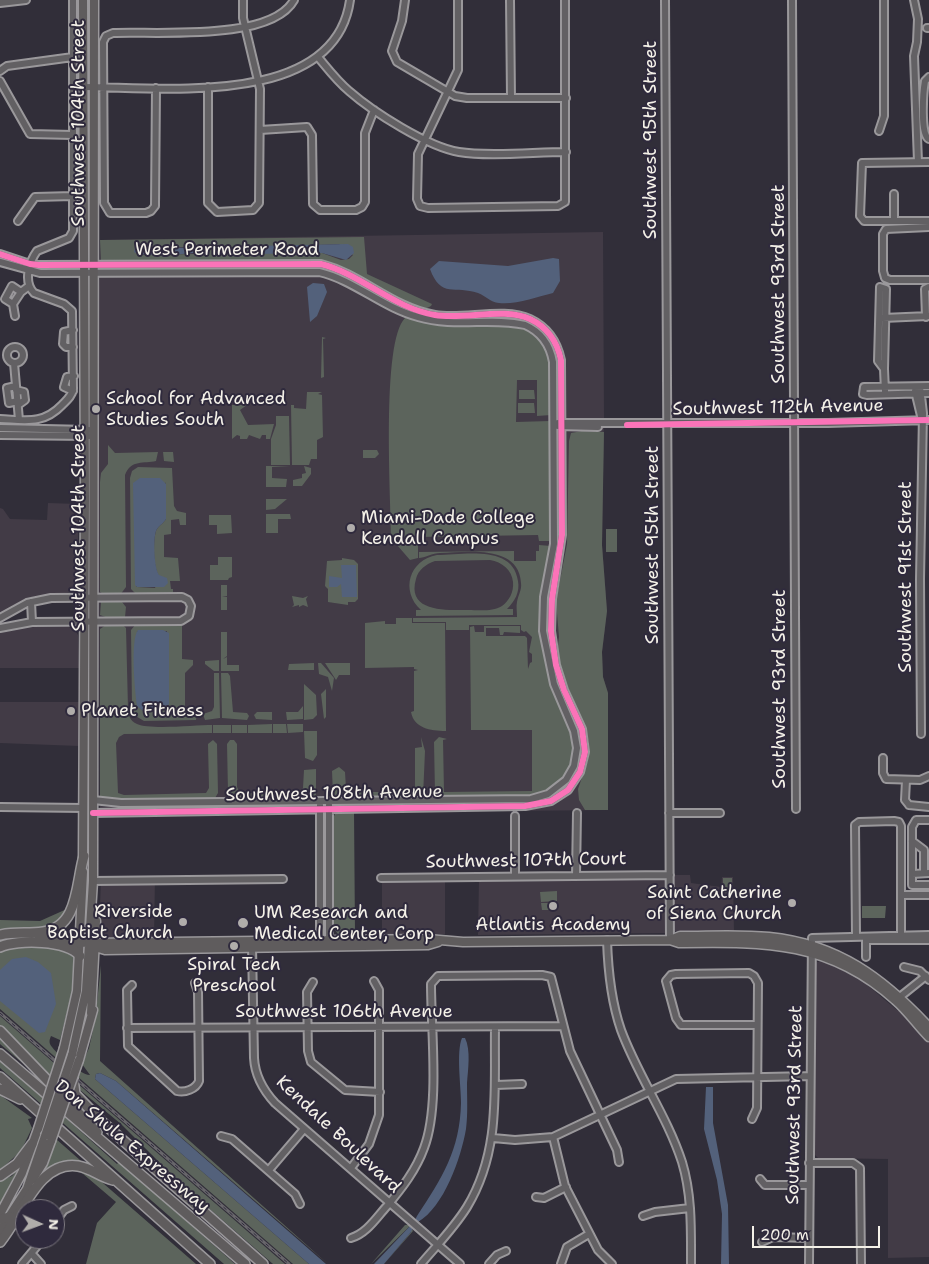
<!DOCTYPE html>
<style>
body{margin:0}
#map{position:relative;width:929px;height:1264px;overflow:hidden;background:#312e39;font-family:"Shantell Sans",sans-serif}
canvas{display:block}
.north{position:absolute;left:15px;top:1199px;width:50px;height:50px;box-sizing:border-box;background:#2f2a3d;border:1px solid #7e7a81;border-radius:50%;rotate:92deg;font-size:14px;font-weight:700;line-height:20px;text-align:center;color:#f4f1e8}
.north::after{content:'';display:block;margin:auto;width:18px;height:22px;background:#b0adab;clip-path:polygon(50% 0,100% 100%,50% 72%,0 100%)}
.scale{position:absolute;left:752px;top:1226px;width:128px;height:22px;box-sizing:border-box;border:2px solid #f4f1e8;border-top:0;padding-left:6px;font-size:15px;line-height:18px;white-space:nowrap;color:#f4f1e8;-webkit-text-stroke:4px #2f2a3d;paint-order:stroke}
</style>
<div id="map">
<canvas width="929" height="1264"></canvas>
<div class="north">N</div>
<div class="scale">200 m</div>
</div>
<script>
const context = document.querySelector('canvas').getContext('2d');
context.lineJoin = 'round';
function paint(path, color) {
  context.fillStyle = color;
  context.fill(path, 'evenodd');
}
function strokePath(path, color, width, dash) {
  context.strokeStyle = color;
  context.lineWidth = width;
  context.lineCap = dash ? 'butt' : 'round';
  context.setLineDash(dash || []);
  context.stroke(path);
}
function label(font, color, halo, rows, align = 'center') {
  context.font = font + ' "Shantell Sans",sans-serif';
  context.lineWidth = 4;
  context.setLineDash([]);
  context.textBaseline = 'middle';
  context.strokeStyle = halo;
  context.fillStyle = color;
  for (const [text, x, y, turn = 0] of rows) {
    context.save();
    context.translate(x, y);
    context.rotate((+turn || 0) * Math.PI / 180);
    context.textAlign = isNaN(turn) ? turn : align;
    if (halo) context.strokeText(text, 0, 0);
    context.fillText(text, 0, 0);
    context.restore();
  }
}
paint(new Path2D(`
 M603,232L604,418L602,545L607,611L602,652L603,677L608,693V810L100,815L98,338L100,240Z
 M48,503L78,504V588L73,592L33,597L0,613V508L3,509L10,519L47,520Z
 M34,627H69L75,630L78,635L79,668H0V633Z
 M0,702H79V746L0,743Z
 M672,875H690L691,883L721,887L722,877H733L734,932L675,931Z
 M155,877L154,938L102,937L99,933L101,878Z
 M665,877V933L478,935L479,878Z
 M382,879H445V934H382Z
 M823,961L859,978L898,1011L899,1009L929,1043V1257L888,1258V1159L818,1158L814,1154L815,965L817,962Z`), '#423b46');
paint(new Path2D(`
 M364,237L367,274L432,304L431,306L425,309L413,305L342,269L319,261L104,262L101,261L100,240ZM339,244L353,255L349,259L341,260L322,253H254L249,248ZM139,247H186L195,254L137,255Z
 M405,318C414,317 444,326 458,326C477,327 497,323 515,326C559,333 551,384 551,415L537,416V380H517L516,422L550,421L552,541H539L538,535L418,537V558L410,560L391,538C391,498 381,342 405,318Z
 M322,337L326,338L323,339L324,377L321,378Z
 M519,390H534L535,399H519Z
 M307,392H322L318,394L322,395L323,437L317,440V459H311L309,465H292L291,405H294V408L306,409Z
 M518,403H534L535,413H518Z
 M232,405H247L240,410L248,425L274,424L270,439H266V435H262L260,439L249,435L247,439H240V436L237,435L232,439Z
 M276,416H289L290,465H271V439L276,425Z
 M582,431L604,432L602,545L607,611L602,652L603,677L608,693V810H585L579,800L578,789L588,760L589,744L586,729L563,676L557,653L559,637L556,601L567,544L569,441L571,433Z
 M108,445L115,453L158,452L156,461C144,464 131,459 125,475L126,587L120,595H105L100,592V482L101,473L108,464Z
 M363,450H377L379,454L375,458H363Z
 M163,452H173L174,462L164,461Z
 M266,466H290L272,467V478L287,479L286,487H266Z
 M304,466L311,468V474L302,486H293V480L302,478V474L306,473Z
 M138,467L172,468L174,506L177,511L186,513V525H180L179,519L171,520V534L164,535V557L178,558L180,581H170L171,589H173V593L189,594L137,595L131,589L130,478L132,471ZM166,482V519C163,524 158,526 156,531C153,541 153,567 159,576L155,588L137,587L136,586Z
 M266,499H287L275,509L266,510Z
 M266,514H290L291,519H278V533H266Z
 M209,515H231L232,533L217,534V525H209Z
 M606,529H617V552H606Z
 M539,545L551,546L542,640L551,684L573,734L575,748L571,768L560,783L547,792L531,797H438L435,793L434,742L439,737L447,739L443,740L444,792L532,791V730H471L470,627L474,626L475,632H484V626H520V633L504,632L503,635H500L499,628H486V636H525L527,638L528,669L530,663L532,662V654L529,652L532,637L526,631L524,632L521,630V625H469V630H446V622H413V618L517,617C517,612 516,606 517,602C518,595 522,590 521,583C519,544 467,552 440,553C433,553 424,558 419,558V552L514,551V561H536V551H539Z
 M437,555C463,555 513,544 518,581C520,592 515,601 507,609H513V615L416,616V610H421C400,591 409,560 437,555ZM435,561L490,560C502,562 512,570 513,582C514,592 509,601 502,606C492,612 478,610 468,610C448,610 406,613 416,579C418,570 426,564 435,561Z
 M218,557H232V577L229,578L228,580H210V565H218Z
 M342,558L354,560L358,564V599L355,602H348V605L328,602V589L325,586L327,561L342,560Z
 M221,585H227V596H222L227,597V610H221Z
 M292,596L303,598L308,596L306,599L308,607L303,605L299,607V605L292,607L294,605Z
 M101,602H122L126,607L125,617L108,618L100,615Z
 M396,618H412V623H445L446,731C430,731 414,728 411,712L414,711V671L418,670L414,669V667L365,668V623L385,621V624H396Z
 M136,624H182V659L193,660V665L185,673V706L188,712L197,714L196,720L144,721L134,715L132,708L131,630ZM137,631H167L161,711H143L137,705Z
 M106,625H123L126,628L128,708C128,715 130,721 137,724C150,730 196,725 212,725V733L124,734L119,737L116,743L118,793L124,795L206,793L209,788L208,744L213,740L217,744L218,793L215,798L106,801L100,797V629Z
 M221,632H227V656L223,659L227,657V665H239V671H221Z
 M219,660V671H214L205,664V661Z
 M314,663V670H288L289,664Z
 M318,663H321L334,678L332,691L328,677L319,674Z
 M325,663H350V675H339L336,680Z
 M214,673H219L220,718L205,720L203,714L212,711L214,707Z
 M221,673H228L230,676L233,712L247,713L249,716L247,720L222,718Z
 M304,684L316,695L317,715L313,719L304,720Z
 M326,689V717L324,719L321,694Z
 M303,706V719L287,720L286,712H298Z
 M257,712H272V720L256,719L254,715Z
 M272,724V733H248V725Z
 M273,724H286L287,733H273Z
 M287,724H303V732L288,733Z
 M213,725H231V733H213Z
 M232,725H247V733H232Z
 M304,731H317V755L313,761L305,758Z
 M421,737L425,751L423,797L338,798L333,795L332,771L339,767L345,772L346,789L351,792H415V748L422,747Z
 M230,740H234L237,744V787L240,793H299L303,788L304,770L316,769V795L310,798H232L228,792L227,744Z
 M354,811L355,933L338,934L332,926V820L336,812Z
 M723,878H732V893H723Z
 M557,891V901L541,902L540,892Z
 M541,903H556L557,910H542Z
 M862,906H886L885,918H862Z
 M69,908L62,922L42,928L0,932V920L40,921Z
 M25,945L69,951L74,956L72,992L60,1040L51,1036C50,1039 49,1040 50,1044C53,1051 82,1076 90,1075L82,1064L89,1048L95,1021L101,965L100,1061L328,1264L116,1081L100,1073L96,1074L95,1079L309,1264H293L0,1009V952Z
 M0,1016L285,1264H273L181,1184L121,1124L68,1080L64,1092L0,1027Z
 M0,1033L34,1069L32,1071L0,1044Z
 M0,1059L117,1164L119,1162L235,1264H224L0,1068Z
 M0,1095L32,1118L28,1119L32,1128L21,1151L0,1170Z
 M56,1139L88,1167H53L43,1174L42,1172Z
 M18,1169L0,1205V1181L12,1176Z
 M83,1170L96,1177L196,1264H86L97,1223L116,1202L82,1173Z
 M405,1225H410L413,1231L384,1264L411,1232L409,1227L371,1264Z`), '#5c645c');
paint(new Path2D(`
 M348,244L353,247L354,253L346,260L322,253L252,254L248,251L250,247L255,246Z
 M145,247L194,248L201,251C194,255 140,257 134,252L135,248Z
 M553,258L559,259L560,281L553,293C537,297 515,305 499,303C490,302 486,296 478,293C455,285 441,299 430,269L439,261L508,266Z
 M313,283L324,284L327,292L317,316L310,322L307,287Z
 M140,478H160L166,484V519C163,524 158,526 156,531C153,539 154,569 159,575L167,578L168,583L164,587H137L135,585L133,483Z
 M341,565H356L357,597H342L341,584L337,587H329V576L342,578Z
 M138,630H163L169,633V704L164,710L143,711L137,706C135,693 130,640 138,630Z
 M26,957L38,962L51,973L56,1004L45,1032L39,1033L0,1001V970L12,959Z
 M462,1038H465C471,1050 468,1070 467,1083C467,1099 468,1114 466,1129C461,1158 444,1207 418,1222L415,1220L417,1216C442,1178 460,1150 461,1103C461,1086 456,1052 462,1038Z
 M100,1073L116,1081L326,1264H309L95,1079L96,1074Z
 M706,1087H713V1123L728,1205L729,1264H721L722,1214L717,1180L704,1129Z
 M410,1226L413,1228L411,1232L384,1264H374Z`), '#53617b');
const minor = new Path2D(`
 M405,0L402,21L392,51L397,62L455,96L467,98H566
 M458,0V70L418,154L417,199L420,206L428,208L558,206L565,202V0
 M510,0L511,98
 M665,0L670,940
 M792,0L796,809
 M914,0L918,19L917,42L914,56L918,162
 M0,3L26,0
 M927,28H929
 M318,57C328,69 337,81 349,91C373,112 428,147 459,152C489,157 535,152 566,152
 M0,71L7,66L73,57
 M929,77L925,81C923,92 920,135 929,139
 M0,81L30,134L73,135
 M83,87C161,87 335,109 350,0
 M208,87V203L217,212L253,210L259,203L260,89L243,18V0
 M156,88L155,206L151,211L146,213H110L104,203L103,42L106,36L113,33C155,31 271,42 294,0
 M260,130L307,127L312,135L313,204L320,210H356L362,207L365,202V133L374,110
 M879,131L884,116V0
 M929,162L862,163L860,216L864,221H929
 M18,221L35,197L73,196
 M894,221V194
 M929,227L886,229L883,234V271L885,278L890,280H929
 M0,254L30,264L39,265L321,264C361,274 393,308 435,315C464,320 504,307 530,319C547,327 557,341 561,360L562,535L552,599L551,631L556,665L564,690L582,729L585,752L580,772L568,790L551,801L525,806L93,813
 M0,262L40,273L319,272C354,280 383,308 418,317C455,328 491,317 525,325C541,332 550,345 553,362L554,544L544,597L543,631L554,684L574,731L577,748L574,766L566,780L548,794L531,799L121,803L93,800
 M880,287L886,289L884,369L878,361Z
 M13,304L5,299L12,286L21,292
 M15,316L13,304L21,292L29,286
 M926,317L925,289L929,287
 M883,318L929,316
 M73,330L64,332L63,344L66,347H73
 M7 355a8 8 0 1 1 16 0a8 8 0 1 1-16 0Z
 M14,363L19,420
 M884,369L885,391
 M16,386L7,388L9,403L18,401
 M929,386L864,387L863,394L867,395L929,393
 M920,387L923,413L920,579L921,734
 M16,390L24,392L25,400L18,405
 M73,391L64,387L67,377L74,376
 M915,391L922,420
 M0,419C25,420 43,425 62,405C67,400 72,396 73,389L72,311L64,304L34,293C23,282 29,262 37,251L69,238L73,231V0
 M558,423H828L929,420
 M558,426L598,427
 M0,428L89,430
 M0,435L89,436
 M31,602L32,622
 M0,618L27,603L51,598L182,597L188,600L191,606L189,616L181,621L32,622L0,628
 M883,758V773L886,779L920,780L929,776
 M906,780L905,800L909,805
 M320,805V945
 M329,805V945
 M909,805L929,807
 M0,807L84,808
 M669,813H720
 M515,816V876
 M929,820H916L912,827V885H929
 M912,841L924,850V873
 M912,874L929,873
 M576,876L577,813
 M381,878L670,875
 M93,881L283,879
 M902,895H929
 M856,936L855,825L859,822L894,821L899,822L901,826V936
 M906,937V940H929
 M607,940C608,971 611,1001 621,1030C638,1076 667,1116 682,1162C692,1195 691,1229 691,1264
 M866,940H906
 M252,945L254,1058C255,1076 263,1090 275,1103L460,1264
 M866,957V937
 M904,967L920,971L929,980
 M313,982L307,992L308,1051L311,1062L345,1090L380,1092
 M132,985L127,990L128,1046L177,1091C185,1093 196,1089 199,1081L198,992L195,983
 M896,1000L926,976
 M127,1028L562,1026
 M496,1085L522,1084
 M752,1119L757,1108L758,983L754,976L749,973L676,974L671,975L666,981L676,1018L681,1025H757
 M221,1136L232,1139L295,1194L300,1204
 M553,1137L565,1186L598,1250L612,1264
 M493,1138L515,1140L553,1137L676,1079L810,1076
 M809,1163H853L860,1168L861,1264
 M351,1168L369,1144L379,1115V990L374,981
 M269,1170L304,1129
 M760,1179L765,1185H809
 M536,1197L544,1198L566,1187
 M643,1216L655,1212L690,1208
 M55,1222L64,1210L72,1206
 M351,1238C367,1233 376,1218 387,1206C402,1188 416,1170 424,1148C440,1106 431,1031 431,984L438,976L542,975L551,977L570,1051L617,1150L619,1162
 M762,1242L773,1237L809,1238
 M32,1254L41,1264
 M22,1264L43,1239
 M421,1264C437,1245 454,1228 467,1207C501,1151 494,1090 495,1028
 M489,1264L497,1255L506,1251
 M561,1264L567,1247L589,1234
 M809,1264L812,938L929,935`);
const major = new Path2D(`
 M83,0L85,498L83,860
 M670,940L679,943C763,942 829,940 895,1000C908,1011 917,1025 929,1037
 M86,943L428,939L463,942L670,940L680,936C710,936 740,934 769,937C838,944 883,978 929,1027
 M89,945L105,950L428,945L438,942
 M91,1013L96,921
 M64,1048L77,991L83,872
 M72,1055L86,991L93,881L94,0
 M79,1060L93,1010
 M33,1179L43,1163L51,1141
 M0,1214L22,1173L38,1129
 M0,1231L27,1189L45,1136`);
const highway = new Path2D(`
 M38,934L81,943
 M0,935C15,932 28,934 43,932C79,927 76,883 84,856
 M0,947C17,939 69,940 80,956
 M0,1031L97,1132
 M0,1054L245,1264
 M0,1077L210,1264
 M73,1078L75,1094L101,1121L263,1264
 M0,1089L20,1099
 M0,1176L17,1164L32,1144
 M0,1219L10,1217
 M0,1242C22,1216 38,1160 78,1166C91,1168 100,1177 113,1180`);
strokePath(minor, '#9a989b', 10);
strokePath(major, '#9a989b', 11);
strokePath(highway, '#9a989b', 12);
strokePath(minor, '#626063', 6);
strokePath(major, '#5f5c5d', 8);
strokePath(highway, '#5f5c5d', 9);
const rail = new Path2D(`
 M0,1013L289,1264`);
strokePath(rail, '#68666b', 3);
strokePath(rail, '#2f2a3d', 1, [4]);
const majorBridge = new Path2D(`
 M38,1129L64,1048
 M45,1136L72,1055
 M51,1141L79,1060`);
strokePath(majorBridge, '#9a989b', 11, []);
strokePath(majorBridge, '#5f5c5d', 8);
strokePath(new Path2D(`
 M0,254L30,264L39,265L321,264C361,274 393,308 435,315C464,320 504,307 530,319C547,327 557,341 561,360L562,535L552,599L551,631L556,665L564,690L582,729L585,752L580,772L568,790L551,801L525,806L93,813
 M627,425L929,420`), '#fb73b8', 6);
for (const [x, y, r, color] of [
 [96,409,5,"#b0adab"],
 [351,528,5,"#b0adab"],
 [71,711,5,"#b0adab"],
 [792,903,5,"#b0adab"],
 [553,906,5,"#b0adab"],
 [183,922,5,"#b0adab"],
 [243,923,6,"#b0adab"],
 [234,946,5,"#b0adab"]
]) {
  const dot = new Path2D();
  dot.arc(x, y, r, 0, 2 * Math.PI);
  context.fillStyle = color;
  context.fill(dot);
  strokePath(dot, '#2f2a3d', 2);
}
label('18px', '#f4f1e8', '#2f2a3d', [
 ["Southwest 104th Street",79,123,-90],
 ["Southwest 95th Street",651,140,-90],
 ["West Perimeter Road",227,250],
 ["Southwest 93rd Street",779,284,-90],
 ["Southwest 112th Avenue",778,408,-1],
 ["Southwest 104th Street",79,528,-90],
 ["Southwest 95th Street",653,545,-90],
 ["Southwest 91st Street",906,577,-90],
 ["Southwest 93rd Street",780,689,-90],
 ["Southwest 108th Avenue",334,794,-1],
 ["Southwest 107th Court",526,861,-1],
 ["Southwest 106th Avenue",344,1012],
 ["Southwest 93rd Street",795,1105,-89],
 ["Kendale Boulevard",338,1135,43],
 ["Don Shula Expressway",132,1147,40]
]);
label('18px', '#f4f1e8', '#2f2a3d', [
 ["School for Advanced",106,399],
 ["Studies South",106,420],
 ["Miami-Dade College",361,518],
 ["Kendall Campus",361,539],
 ["Planet Fitness",81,711],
 ["Saint Catherine",782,893,"right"],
 ["of Siena Church",782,914,"right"],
 ["Riverside",173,912,"right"],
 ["Baptist Church",173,933,"right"],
 ["UM Research and",254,913],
 ["Medical Center, Corp",254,934],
 ["Atlantis Academy",553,925,"center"],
 ["Spiral Tech",234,965,"center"],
 ["Preschool",234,986,"center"]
], 'left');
</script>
